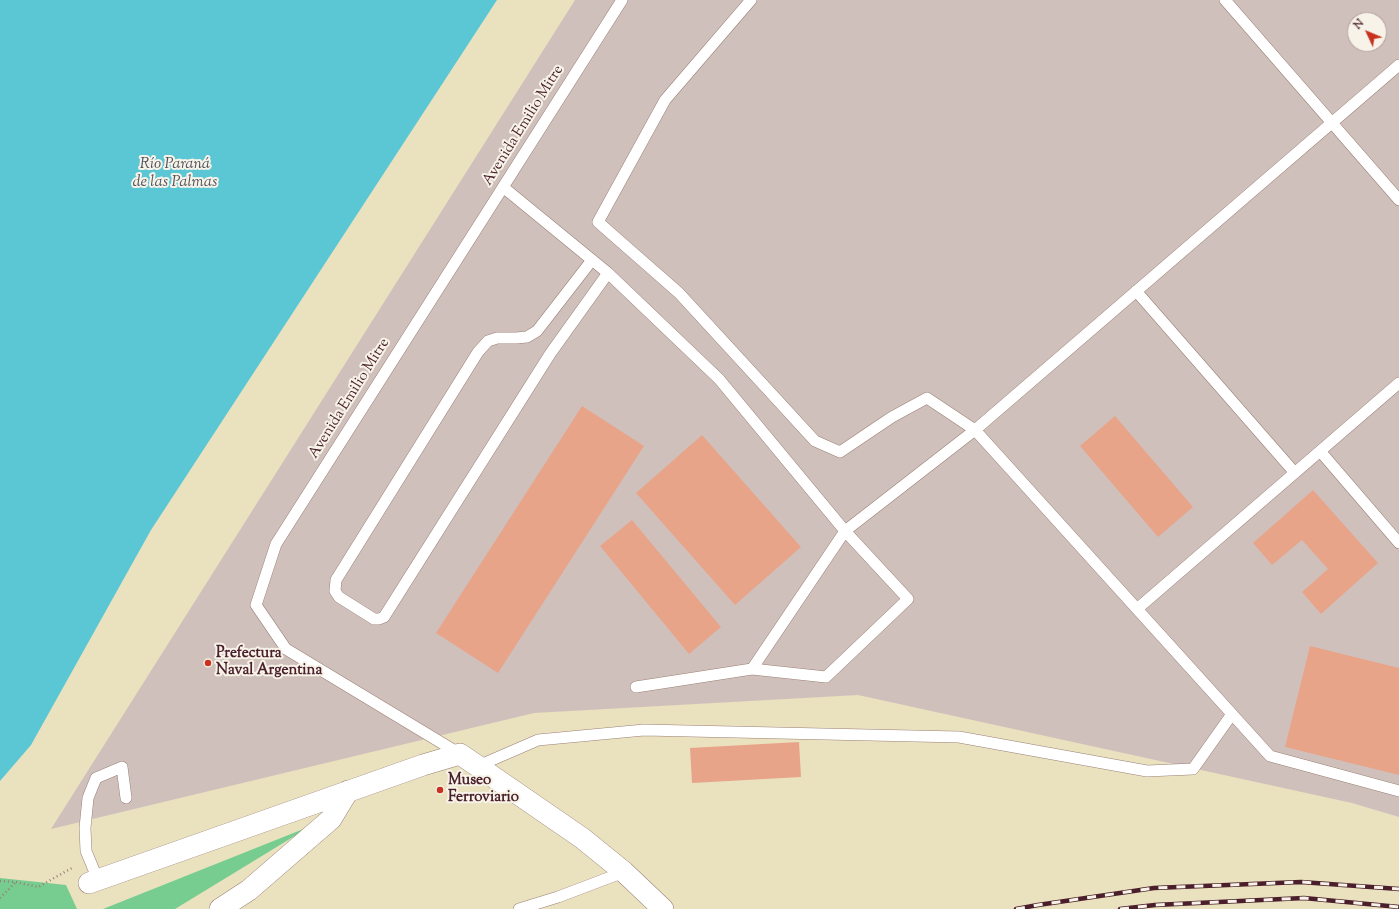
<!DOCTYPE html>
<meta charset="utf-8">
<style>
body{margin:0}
#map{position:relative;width:1399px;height:909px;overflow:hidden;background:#eae1bf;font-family:"Sorts Mill Goudy",serif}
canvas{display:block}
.north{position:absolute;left:1347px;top:12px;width:40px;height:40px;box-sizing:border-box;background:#f7f3e8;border:1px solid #b29e9c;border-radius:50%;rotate:314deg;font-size:11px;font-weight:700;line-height:16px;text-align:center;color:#4a1f2b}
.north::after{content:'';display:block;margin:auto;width:14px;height:18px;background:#c8321e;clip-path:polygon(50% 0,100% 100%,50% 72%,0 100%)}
</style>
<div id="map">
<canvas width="1399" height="909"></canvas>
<div class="north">N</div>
</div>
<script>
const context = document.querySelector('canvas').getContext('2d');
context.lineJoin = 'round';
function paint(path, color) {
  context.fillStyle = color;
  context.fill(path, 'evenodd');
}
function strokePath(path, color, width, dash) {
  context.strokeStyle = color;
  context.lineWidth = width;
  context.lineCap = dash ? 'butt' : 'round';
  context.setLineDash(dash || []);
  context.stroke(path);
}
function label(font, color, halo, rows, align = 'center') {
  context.font = font + ' "Sorts Mill Goudy",serif';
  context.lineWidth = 4;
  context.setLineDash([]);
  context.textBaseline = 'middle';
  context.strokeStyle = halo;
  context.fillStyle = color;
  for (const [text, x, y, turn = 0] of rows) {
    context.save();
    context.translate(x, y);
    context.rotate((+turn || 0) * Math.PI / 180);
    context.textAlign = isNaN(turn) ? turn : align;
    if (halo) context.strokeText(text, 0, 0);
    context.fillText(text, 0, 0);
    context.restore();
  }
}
paint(new Path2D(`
 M575,0H1399V817L1352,803L858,695L534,713L51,829ZM1355,20H1379V44H1355Z`), '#d0c0bc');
paint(new Path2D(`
 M311,826L175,909H103Z
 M0,878L66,885L77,909H0Z`), '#77cc8f');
paint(new Path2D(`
 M0,0H497L151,530L31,745L0,781Z`), '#5cc7d4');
paint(new Path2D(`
 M582,406L644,446L498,673L436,633Z
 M1115,416L1193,507L1158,537L1080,446Z
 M702,435L801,547L735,605L636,493Z
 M1313,490L1378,563L1321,614L1302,592L1328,569L1302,540L1272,565L1253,543Z
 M632,520L721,627L689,654L600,546Z
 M1310,646L1399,668V775L1285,747Z
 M799,742L801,777L692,783L690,748Z`), '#e8a489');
const service = new Path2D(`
 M751,0L665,100L598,222L679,293L815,441L840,452L892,417L927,398L975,430L1270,756L1399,791
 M1225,0L1399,200
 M503,187L608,273L719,379L845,531L975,430L1399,65
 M592,260L537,331L527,337L516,338H497L488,341L478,352L336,580L335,591L339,597L374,619H379L384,617L550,354L608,273
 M1136,291L1295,473
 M1320,451L1399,543
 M1137,609L1399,383
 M636,687L752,669L826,677L908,599L845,531L752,669
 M460,754L286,649L256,605L276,544L622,0
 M478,766L538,740L644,730L959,737L1147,771L1193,769L1232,714
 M98,880L86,851L85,828L88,798L96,778L122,767L126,798
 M519,909L558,897L624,872`);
const minor = new Path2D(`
 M89,883L423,765L460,754L582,838L624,872L663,909
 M220,909L249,890L331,819L348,791`);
strokePath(service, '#9a8075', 12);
strokePath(minor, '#9a8075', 22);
strokePath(new Path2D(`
 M0,881L16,882L38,887L72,868
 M0,898L15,883`), '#9a8075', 2.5, [1, 3]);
strokePath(service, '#fff', 11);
strokePath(minor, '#fff', 21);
const rail = new Path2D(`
 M1016,909L1038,905L1154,888L1301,882L1399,889
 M1120,909L1155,905L1304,898L1399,907`);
strokePath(rail, '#4a1f2b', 4.5);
strokePath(rail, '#f7f3e8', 3, [9]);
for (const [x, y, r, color] of [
 [208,663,4,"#c8321e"],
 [440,790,4,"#c8321e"]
]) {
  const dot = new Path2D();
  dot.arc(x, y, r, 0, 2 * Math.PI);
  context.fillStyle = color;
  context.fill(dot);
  strokePath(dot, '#f7f3e8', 1.5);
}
label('15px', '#4a1f2b', '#f7f3e8', [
 ["Avenida Emilio Mitre",524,126,-58],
 ["Avenida Emilio Mitre",350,399,-58]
]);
label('bold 15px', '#4a1f2b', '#f7f3e8', [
 ["Prefectura",216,654],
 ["Naval Argentina",216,671],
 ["Museo",448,781],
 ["Ferroviario",448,798]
], 'left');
label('italic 16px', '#4f515e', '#f7f3e8', [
 ["Río Paraná",175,165],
 ["de las Palmas",175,183]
]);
</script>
